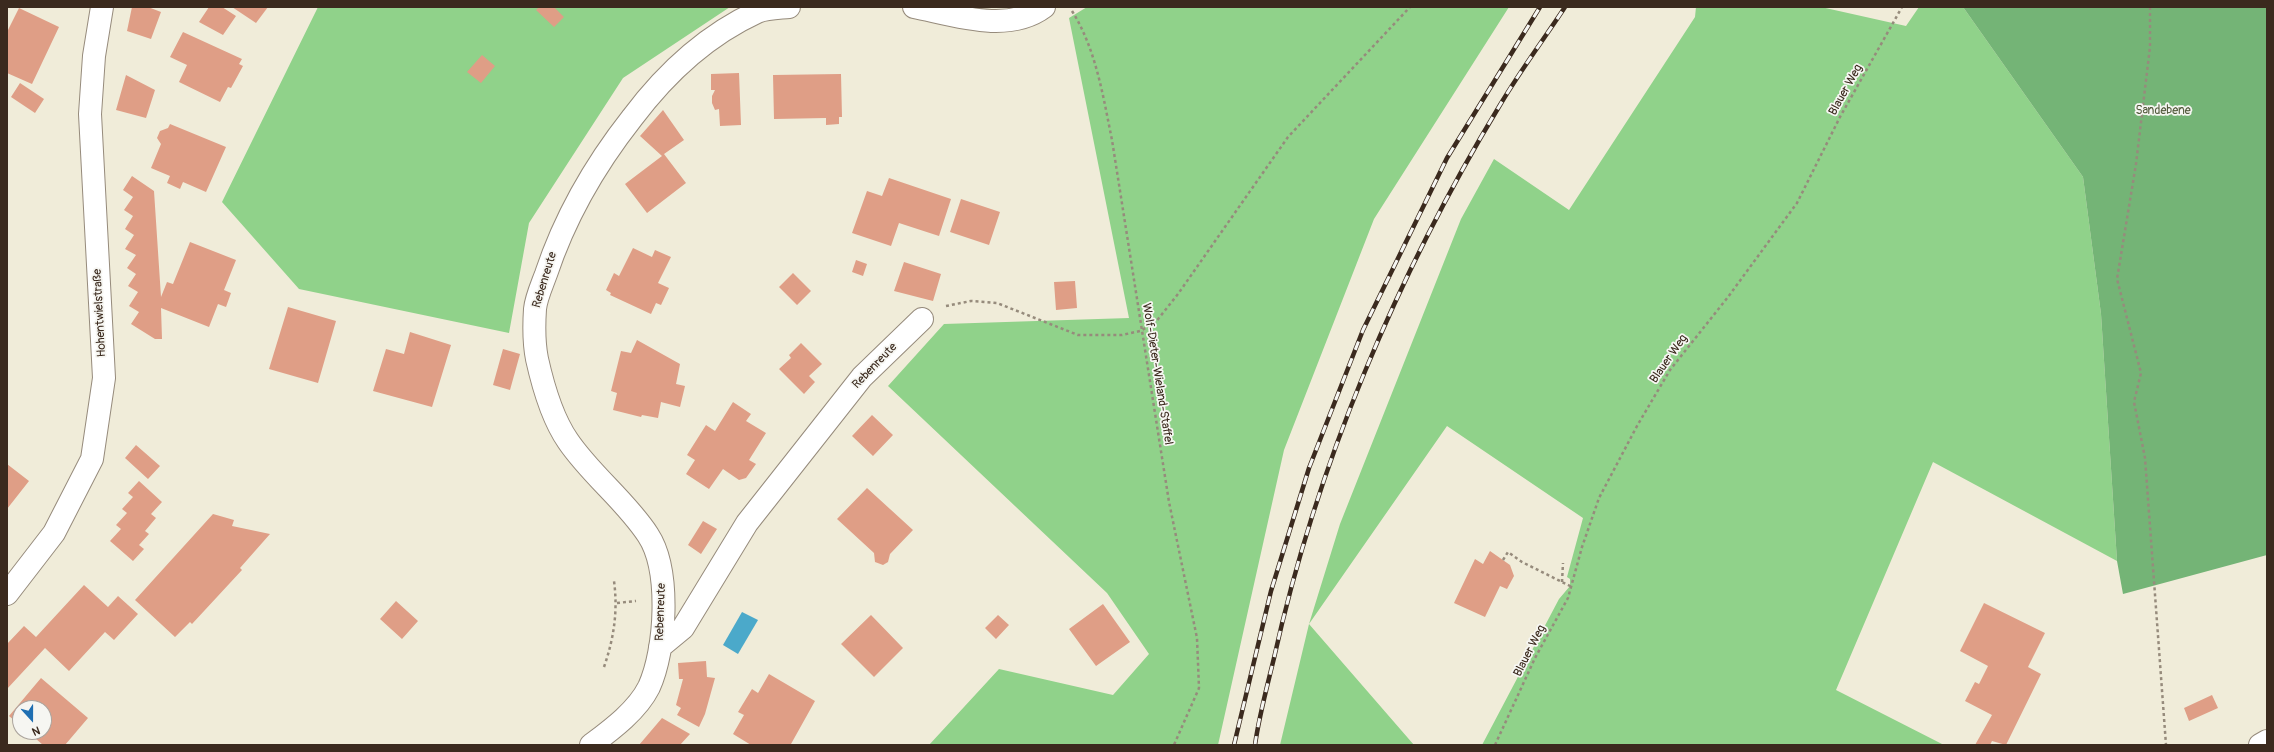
<!DOCTYPE html>
<meta charset="utf-8">
<style>
body{margin:0}
#map{position:relative;width:2274px;height:752px;overflow:hidden;background:#f0ecd9;font-family:Pangolin,sans-serif}
canvas{display:block}
.frame{position:absolute;inset:0;border:8px solid #3b2a1e;pointer-events:none}
.north{position:absolute;left:12px;top:700px;width:40px;height:40px;box-sizing:border-box;background:#f6f6f2;border:1px solid #aba49d;border-radius:50%;rotate:159deg;font-size:11px;font-weight:700;line-height:16px;text-align:center;color:#3b2a1e}
.north::after{content:'';display:block;margin:auto;width:14px;height:18px;background:#1f6fb2;clip-path:polygon(50% 0,100% 100%,50% 72%,0 100%)}
</style>
<div id="map">
<canvas width="2274" height="752"></canvas>
<div class="frame"></div>
<div class="north">N</div>
</div>
<script>
const context = document.querySelector('canvas').getContext('2d');
context.lineJoin = 'round';
function paint(path, color) {
  context.fillStyle = color;
  context.fill(path, 'evenodd');
}
function strokePath(path, color, width, dash) {
  context.strokeStyle = color;
  context.lineWidth = width;
  context.lineCap = dash ? 'butt' : 'round';
  context.setLineDash(dash || []);
  context.stroke(path);
}
function label(font, color, halo, rows, align = 'center') {
  context.font = font + ' Pangolin,sans-serif';
  context.lineWidth = 3.5;
  context.setLineDash([]);
  context.textBaseline = 'middle';
  context.strokeStyle = halo;
  context.fillStyle = color;
  for (const [text, x, y, turn = 0] of rows) {
    context.save();
    context.translate(x, y);
    context.rotate((+turn || 0) * Math.PI / 180);
    context.textAlign = isNaN(turn) ? turn : align;
    if (halo) context.strokeText(text, 0, 0);
    context.fillText(text, 0, 0);
    context.restore();
  }
}
paint(new Path2D(`
 M318,7H730L623,78L529,223L509,333L299,289L222,202Z
 M1087,7H1509L1374,219L1284,450L1218,745H929L999,669L1113,695L1149,654L1107,593L888,386L944,324L1129,318L1069,18Z
 M1696,7H1821L1906,26L1919,7H1963L2083,177L2101,314L2117,561L1933,462L1836,690L1944,745H1482L1559,599L1570,586V579L1567,577L1583,518L1447,426L1309,624L1414,745H1280L1309,624L1340,524L1461,219L1494,159L1569,210L1695,17Z`), '#90d28a');
paint(new Path2D(`
 M1963,7H2267V555L2123,594L2117,561L2101,314L2083,177Z`), '#74b476');
paint(new Path2D(`
 M742,612L758,620L738,654L723,645Z`), '#4ba9ca');
paint(new Path2D(`
 M132,7H148L161,12L151,39L127,31Z
 M209,7H222L236,16L223,35L199,22Z
 M232,7H268L256,23Z
 M539,7H554L564,17L554,27L536,10Z
 M19,8L59,27L32,84L7,73V32Z
 M183,32L242,59L239,64L243,66L231,88L228,87L220,102L179,82L187,65L170,57Z
 M482,55L495,66L481,83L467,72Z
 M739,73L741,125L720,126L719,109L715,110L712,103V96L715,90H711V74Z
 M841,74L842,117H839V124L826,125V118L774,119L773,75Z
 M126,75L155,90L146,118L116,110Z
 M20,83L44,99L35,113L11,97Z
 M663,110L684,140L664,154L686,183L647,213L625,184L662,156L640,136Z
 M170,124L226,147L206,192L183,182L180,189L167,183L170,176L151,168L161,144L157,138L160,131L168,128Z
 M132,176L154,191L161,297L167,282L173,284L190,242L236,260L224,290L231,293L226,307L218,304L209,327L161,308L162,339H155L131,324L139,312L129,306L138,292L128,286L136,274L127,268L136,255L125,249L134,235L125,229L133,216L124,210L133,197L123,190Z
 M889,178L951,199L939,236L899,223L891,246L852,233L867,191L882,196Z
 M961,199L1000,212L989,245L950,232Z
 M633,248L652,257L655,250L671,257L658,283L669,288L661,305L656,303L651,314L610,295L611,293L606,290L614,273L619,276Z
 M856,260L867,264L863,276L852,272Z
 M904,262L941,274L933,301L894,291Z
 M793,273L811,291L797,305L779,287Z
 M1075,281L1077,308L1056,310L1054,282Z
 M288,307L336,321L318,383L269,369Z
 M410,332L451,345L432,407L373,391L386,349L404,354Z
 M637,340L680,364L676,384L685,386L680,407L661,402L658,418L642,415L641,417L613,410L617,393L611,391L621,351L631,353Z
 M801,343L822,364L809,376L815,382L804,394L779,369L791,358L789,355Z
 M503,349L520,354L510,390L493,385Z
 M733,402L751,414L746,421L766,433L749,460L756,464L746,478L739,480L723,469L709,489L686,474L695,460L687,455L706,425L715,431Z
 M872,415L893,435L873,456L852,436Z
 M136,445L160,466L148,479L125,458Z
 M7,464L29,481L7,509Z
 M139,481L162,502L151,514L156,518L145,531L149,534L139,545L144,549L133,561L110,541L121,529L116,525L127,513L122,509L133,497L128,493Z
 M867,488L913,530L890,554L888,562L883,565L875,562L874,553L837,519Z
 M213,514L234,520L232,526L270,534L240,568L242,570L192,624L190,622L175,637L135,600Z
 M703,521L717,529L701,554L688,545Z
 M1490,551L1510,565L1514,576L1507,589L1500,586L1485,617L1454,603L1475,559L1483,564Z
 M84,585L108,607L118,596L138,614L114,640L105,632L69,671L45,648L7,689V644L24,626L36,637Z
 M396,601L418,621L402,639L380,619Z
 M1984,603L2045,633L2028,667L2041,674L2006,745L1992,741L1990,745H1975L1992,715L1965,701L1975,682L1979,684L1988,666L1960,651Z
 M1103,604L1130,642L1096,666L1069,629Z
 M871,615L903,648L874,677L841,644Z
 M998,615L1009,625L996,639L985,628Z
 M706,661L707,677L715,678L705,714L699,727L677,715L681,708L676,705L683,679H679L678,663Z
 M769,674L815,701L791,744L751,745L733,734L744,715L738,712L752,689L758,693Z
 M41,678L88,718L65,745H43L28,732H44V708H20V725L9,716Z
 M2212,695L2218,708L2189,721L2184,708Z
 M662,718L690,734L680,745H639Z`), '#df9e86');
const minor = new Path2D(`
 M914,7C954,15 1008,34 1044,7
 M7,594L54,533L92,459L104,378L90,114L94,56L102,7
 M660,647L683,628L747,523L862,377L922,319
 M591,745C611,730 637,711 649,687C666,650 671,570 648,535C626,501 591,475 568,441C552,418 543,386 537,359C534,344 534,324 535,309C536,298 542,285 546,274C565,217 595,165 632,118C665,74 707,35 757,12C766,8 779,8 789,7
 M2260,745L2267,741`);
strokePath(minor, '#968b7c', 24);
strokePath(new Path2D(`
 M2150,7V47L2136,164L2117,279L2141,373L2134,402L2145,458L2166,745
 M1072,11C1096,49 1103,96 1112,140L1169,502L1197,638L1199,688L1174,745
 M946,306L971,301L997,303L1078,335H1122L1140,331L1155,323L1178,294L1288,137L1410,7
 M1503,560L1508,552L1522,562L1570,586V588
 M1562,582L1563,563
 M617,603L636,601
 M604,667C614,638 618,611 614,581
 M1495,745L1535,658L1568,598L1582,547L1599,498L1637,426L1670,370L1728,297L1797,203L1840,117L1902,7`), '#968b7c', 2.5, [3, 3]);
strokePath(minor, '#fff', 22);
const rail = new Path2D(`
 M1234,745L1271,591L1309,468L1363,330L1447,158L1540,7
 M1255,745C1259,716 1267,687 1274,658C1317,464 1397,275 1500,105C1520,71 1544,39 1565,7`);
strokePath(rail, '#3b2a1e', 4.5);
strokePath(rail, '#f6f6f2', 3, [9]);
label('12px', '#3b2a1e', '#f6f6f2', [
 ["Blauer Weg",1846,90,-61],
 ["Rebenreute",545,280,-73],
 ["Hohentwielstraße",100,313,-93],
 ["Blauer Weg",1669,359,-55],
 ["Rebenreute",875,366,-46],
 ["Wolf-Dieter-Wieland-Staffel",1157,374,81],
 ["Rebenreute",661,612,-88],
 ["Blauer Weg",1530,651,-63]
]);
label('12px', '#545c3e', '#f6f6f2', [
 ["Sandebene",2163,111]
]);
</script>
